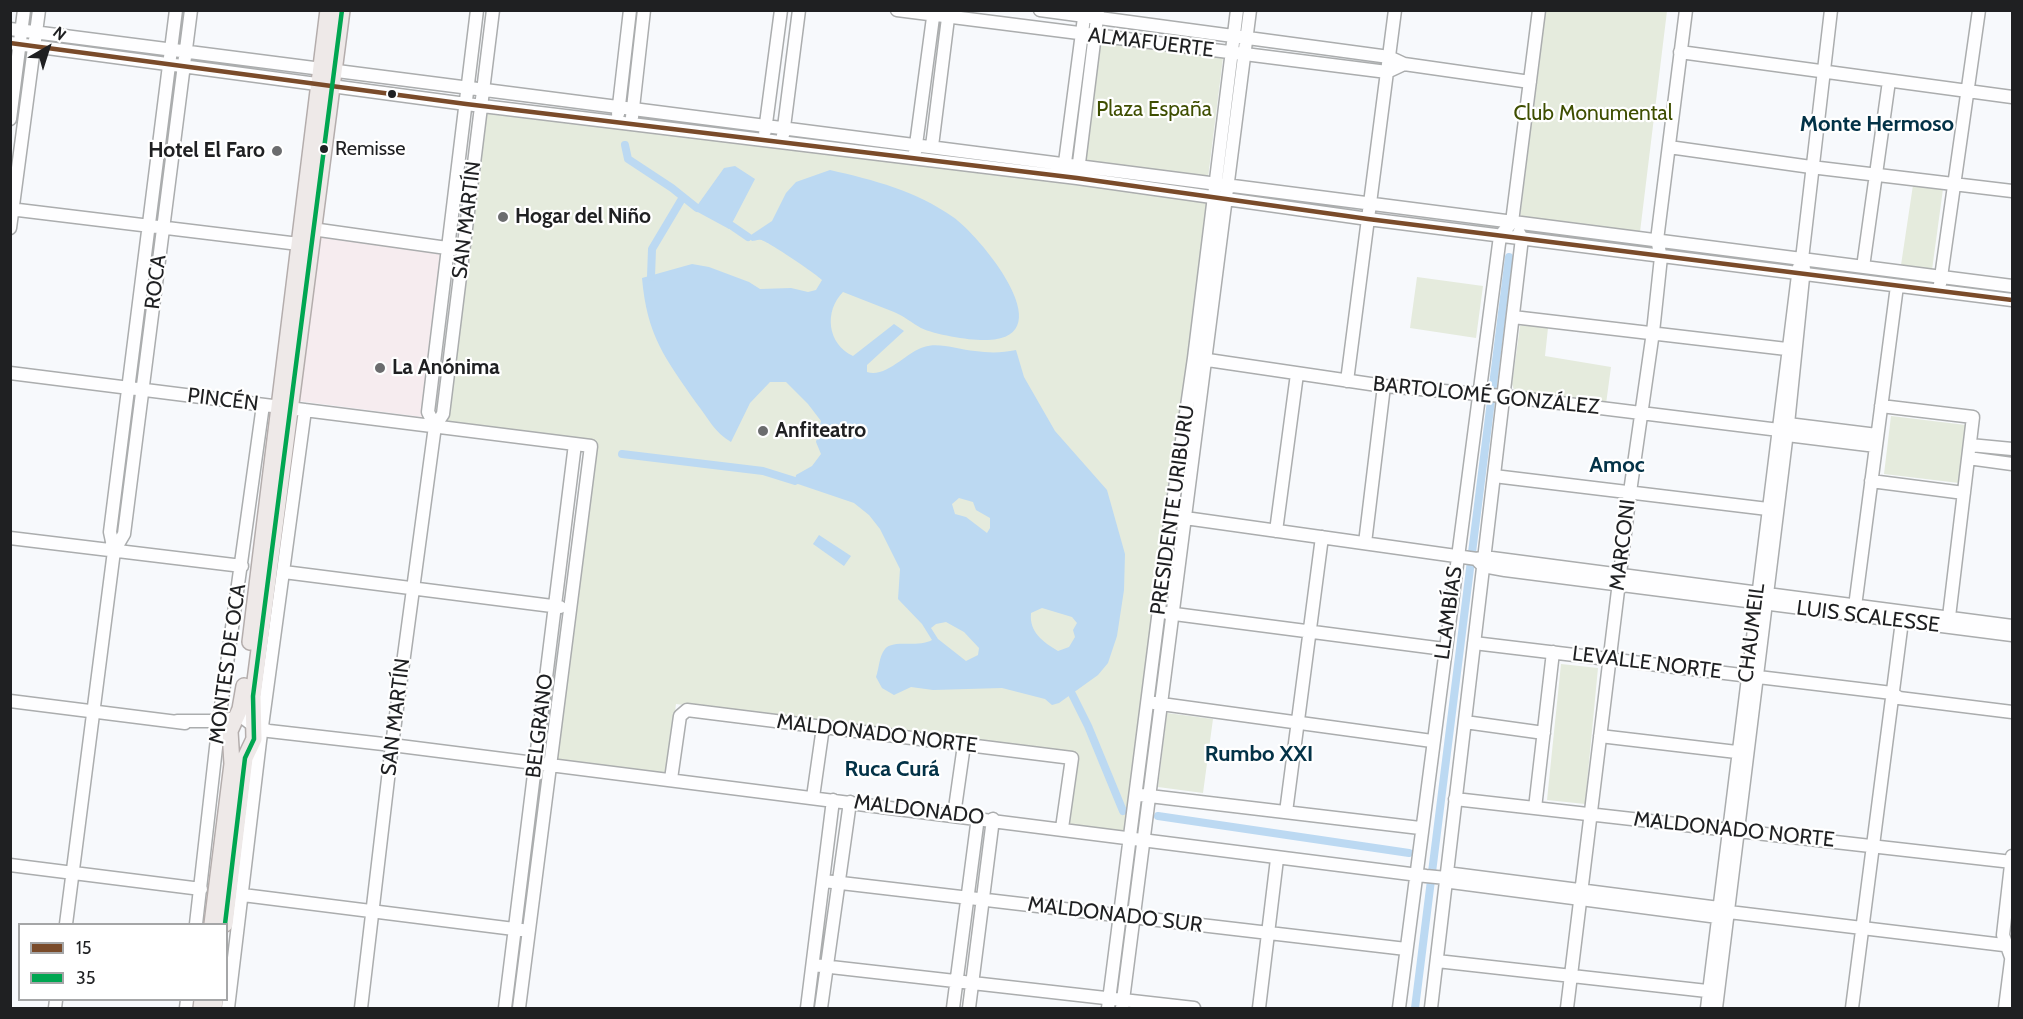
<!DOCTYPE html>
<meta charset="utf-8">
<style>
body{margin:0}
#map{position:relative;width:2023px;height:1019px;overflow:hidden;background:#f7f9fc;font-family:Cabin,sans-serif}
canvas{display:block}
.frame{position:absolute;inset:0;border:12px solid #1f2022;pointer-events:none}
.legend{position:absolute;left:18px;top:923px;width:210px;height:78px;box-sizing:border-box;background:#fff;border:2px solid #a5a6a7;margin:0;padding:8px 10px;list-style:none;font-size:18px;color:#1f2022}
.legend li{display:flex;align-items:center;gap:12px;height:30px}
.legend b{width:30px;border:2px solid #a5a6a7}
.north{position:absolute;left:18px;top:18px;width:60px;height:60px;-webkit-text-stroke:4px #fff;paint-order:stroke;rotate:39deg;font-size:16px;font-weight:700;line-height:24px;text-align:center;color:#1f2022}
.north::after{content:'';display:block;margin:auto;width:21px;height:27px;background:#1f2022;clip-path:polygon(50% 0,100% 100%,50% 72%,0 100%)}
</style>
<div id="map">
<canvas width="2023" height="1019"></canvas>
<div class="frame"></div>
<ul class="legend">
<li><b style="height:8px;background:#7a4b2a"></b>15</li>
<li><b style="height:8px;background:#00a651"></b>35</li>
</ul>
<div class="north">N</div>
</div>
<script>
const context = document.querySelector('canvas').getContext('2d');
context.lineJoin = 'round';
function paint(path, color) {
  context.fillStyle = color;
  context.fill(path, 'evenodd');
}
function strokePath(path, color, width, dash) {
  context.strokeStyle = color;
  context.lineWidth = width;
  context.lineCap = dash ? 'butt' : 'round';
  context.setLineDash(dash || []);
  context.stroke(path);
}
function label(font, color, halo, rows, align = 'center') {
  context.font = font + ' Cabin,sans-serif';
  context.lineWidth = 4.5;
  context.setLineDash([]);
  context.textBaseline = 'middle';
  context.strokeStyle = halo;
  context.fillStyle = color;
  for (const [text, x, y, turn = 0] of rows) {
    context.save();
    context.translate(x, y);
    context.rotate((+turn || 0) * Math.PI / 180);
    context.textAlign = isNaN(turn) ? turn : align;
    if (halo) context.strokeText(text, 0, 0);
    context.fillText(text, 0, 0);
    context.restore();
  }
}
paint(new Path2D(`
 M319,237L443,253L422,417L298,401Z`), '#f6ecef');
paint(new Path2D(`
 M1545,11H1667L1640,232L1520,217Z
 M1100,42L1223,58L1208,178L1085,162Z
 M484,110L1209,200L1124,832L1069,825L1078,755L676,704L667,775L554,761L594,444L446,425Z
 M1913,185L1943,189L1932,270L1901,265Z
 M1417,277L1483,286L1476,338L1410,328Z
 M1524,324L1548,328L1545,356L1611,367L1606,404L1514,390L1512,384L1520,326Z
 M1891,416L1966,425L1959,483L1884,474Z
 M1561,664L1598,668L1585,804L1547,800Z
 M1167,713L1213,719L1203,793L1158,787Z`), '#e5ebdd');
paint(new Path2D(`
 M735,166L755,179L729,229L694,210L724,168Z
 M830,170C874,180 916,191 953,217C978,234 1065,337 988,340C972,341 936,335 921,328C912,323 904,316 894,312C877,305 860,299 843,292C824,311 827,344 853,356L894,324L904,331L867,365V372C887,378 906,352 924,347C939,342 959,350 975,351C989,353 1002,353 1016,350L1024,377L1055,431L1107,490L1125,554L1124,590L1117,636L1108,663L1098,675L1059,703L1052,705L1045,699L1002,688L933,690L911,687L894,695L882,688L876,677C879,669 879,656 885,649C893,639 918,648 932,640L922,624L898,599L900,569L880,529L869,515L854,503L795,483L796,475L812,466L821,454L816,442L821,421L808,404L786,382H770L750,403L731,442C715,433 708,418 697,404C665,358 647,336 642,278L692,264L709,267L749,282L760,289L791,288L808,292L816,290L822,280C819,276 766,240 761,240C758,239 755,241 752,241L748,237L772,221L786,193L796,182ZM959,498L973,502L976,510L990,518V528L987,533L966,517L955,514L952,504ZM1042,608L1072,617L1077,623L1073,630L1075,637L1069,647L1058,651C1043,642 1029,632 1031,613ZM946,622L964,632L979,648L978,655L966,661L938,639L931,628L936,624Z
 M819,535L851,556L844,566L813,544Z`), '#bcd9f2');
strokePath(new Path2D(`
 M625,145L628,159L672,188L697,208
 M732,226L748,237
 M651,277L652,249L683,197
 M622,454L763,471L795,481
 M1072,694L1088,726L1123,811
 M1158,816L1409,853
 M1415,1008L1509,257`), '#bcd9f2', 8);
const minor = new Path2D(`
 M897,10L1387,72L1404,64
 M1040,10L1389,57L1404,64L1530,82
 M10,29L2012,286
 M10,43L466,104L1077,178L1368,219L2012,300
 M1680,52L2012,97
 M618,114L630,10
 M632,117L644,10
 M10,119L24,10
 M765,131L781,10
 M783,135L799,10
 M932,146L949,10
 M1669,147L1811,167L2012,191
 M915,152L934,10
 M1064,170L1085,10
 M1078,171L1098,10
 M10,209L307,245
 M10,228L39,10
 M305,228L454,249
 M1802,259L1831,10
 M1863,267L1889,81
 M1940,284L1979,10
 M1513,317L1795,350
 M1201,359L1384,386L1503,396L1779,430L1787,435L1876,446
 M10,373L591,446L519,1008
 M1347,381L1395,10
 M1881,406L1973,417L1948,625
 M435,426L428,412L477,10
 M1782,428L1788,424L1877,435
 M1970,445L2012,449
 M1968,458L2012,464
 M1494,476L1776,510
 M1871,481L1964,493
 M1178,517L1477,559L1484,557L2012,626
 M1276,531L1297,374
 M10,538L242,566
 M1365,543L1384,386
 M114,551L124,534L191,10
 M1477,560L1483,566L1505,570L2012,635
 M284,572L560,607
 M1167,613L1444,649
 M1854,614L1897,286
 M1474,643L1892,693L1899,698L2012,712
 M10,701L185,723
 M1154,703L1432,741
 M177,721H219L242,717L254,726L269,731L392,745C737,788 1081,833 1426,876L1446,878L1454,874L1719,908L1729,912L1718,917L1451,882L1446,878
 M1465,722L1544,733
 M1600,736L1745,753
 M671,779L680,716L687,710L1072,758L1062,828
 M1141,795L1420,828
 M813,797L823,727
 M1455,799L2012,862
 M1535,808L1553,652
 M1286,812L1322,537
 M954,815L964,745
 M10,865L201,889
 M824,881L1406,949
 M243,895L522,930
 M1729,912L2012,946
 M66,924L114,551L110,532L176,10
 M196,924L219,721L263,405
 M2012,960L2003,935L2012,856
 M1437,961L1716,992
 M813,965L1194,1008
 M55,1008L56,1000
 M186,1008L187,1000
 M228,1008L260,741L305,410
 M361,1008L392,745L435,426L443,414L493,10
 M505,1008L575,444
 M807,1008L833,800
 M821,1008L850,802
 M953,1008L978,817
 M969,1008L993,819
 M1108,1008L1171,516L1194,358L1237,10
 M1122,1008L1250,10
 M1259,1008L1277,859
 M1399,1008L1500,236L1512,222L1539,10
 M1431,1008L1522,238L1519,233
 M1567,1008L1630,492L1653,332L1661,257L1657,240L1686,10
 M1707,1008L1799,267
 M1716,1008L1788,424L1804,268
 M1852,1008L1902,621
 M2005,1008L2012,953`);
const major = new Path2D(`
 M250,642L328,10
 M212,924L232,764L230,731L240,709L244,686
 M225,924L245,758L254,739L253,696L342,10
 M201,1008L202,1000
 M214,1008L215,1000`);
strokePath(minor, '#abadae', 15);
strokePath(major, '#b4adac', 18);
strokePath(minor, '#fefeff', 12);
strokePath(major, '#eee9e8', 15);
strokePath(new Path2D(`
 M10,43L466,104L1077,178L1368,219L2012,300`), '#7a4b2a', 4.5);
strokePath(new Path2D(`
 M225,924L245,758L254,739L253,696L342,10`), '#00a651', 4.5);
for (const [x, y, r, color] of [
 [392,94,5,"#1f2022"],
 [324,149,5,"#1f2022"],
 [277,151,6,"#6b6c6e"],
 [503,217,6,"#6b6c6e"],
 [380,368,6,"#6b6c6e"],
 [763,431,6,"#6b6c6e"]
]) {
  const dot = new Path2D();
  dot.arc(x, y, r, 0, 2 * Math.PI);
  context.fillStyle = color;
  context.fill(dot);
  strokePath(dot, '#fff', 2);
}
label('20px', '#1f2022', '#fff', [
 ["Remisse",335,149]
], 'left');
label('21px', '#1f2022', '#fff', [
 ["ALMAFUERTE",1151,43,7],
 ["SAN MARTÍN",467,220,-83],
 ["ROCA",156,282,-83],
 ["BARTOLOMÉ GONZÁLEZ",1486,396,6],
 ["PINCÉN",223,400,7],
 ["PRESIDENTE URIBURU",1173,510,-82],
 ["MARCONI",1623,545,-83],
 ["LLAMBÍAS",1449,613,-82],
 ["LUIS SCALESSE",1868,617,7],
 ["CHAUMEIL",1752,633,-83],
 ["LEVALLE NORTE",1647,663,7],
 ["MONTES DE OCA",228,664,-82],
 ["SAN MARTÍN",396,717,-83],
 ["BELGRANO",540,726,-83],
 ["MALDONADO NORTE",877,734,7],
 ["MALDONADO",919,810,7],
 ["MALDONADO NORTE",1734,830,6],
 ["MALDONADO SUR",1115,915,7]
]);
label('21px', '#3e4e00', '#fff', [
 ["Plaza España",1154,110],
 ["Club Monumental",1593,114]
]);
label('bold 21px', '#1f2022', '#fff', [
 ["Hotel El Faro",265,151,"right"],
 ["Hogar del Niño",515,217],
 ["La Anónima",392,368],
 ["Anfiteatro",775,431]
], 'left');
label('bold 22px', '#033247', '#fff', [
 ["Monte Hermoso",1877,125],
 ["Amoc",1617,466],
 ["Rumbo XXI",1259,755],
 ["Ruca Curá",892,770]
]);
</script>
